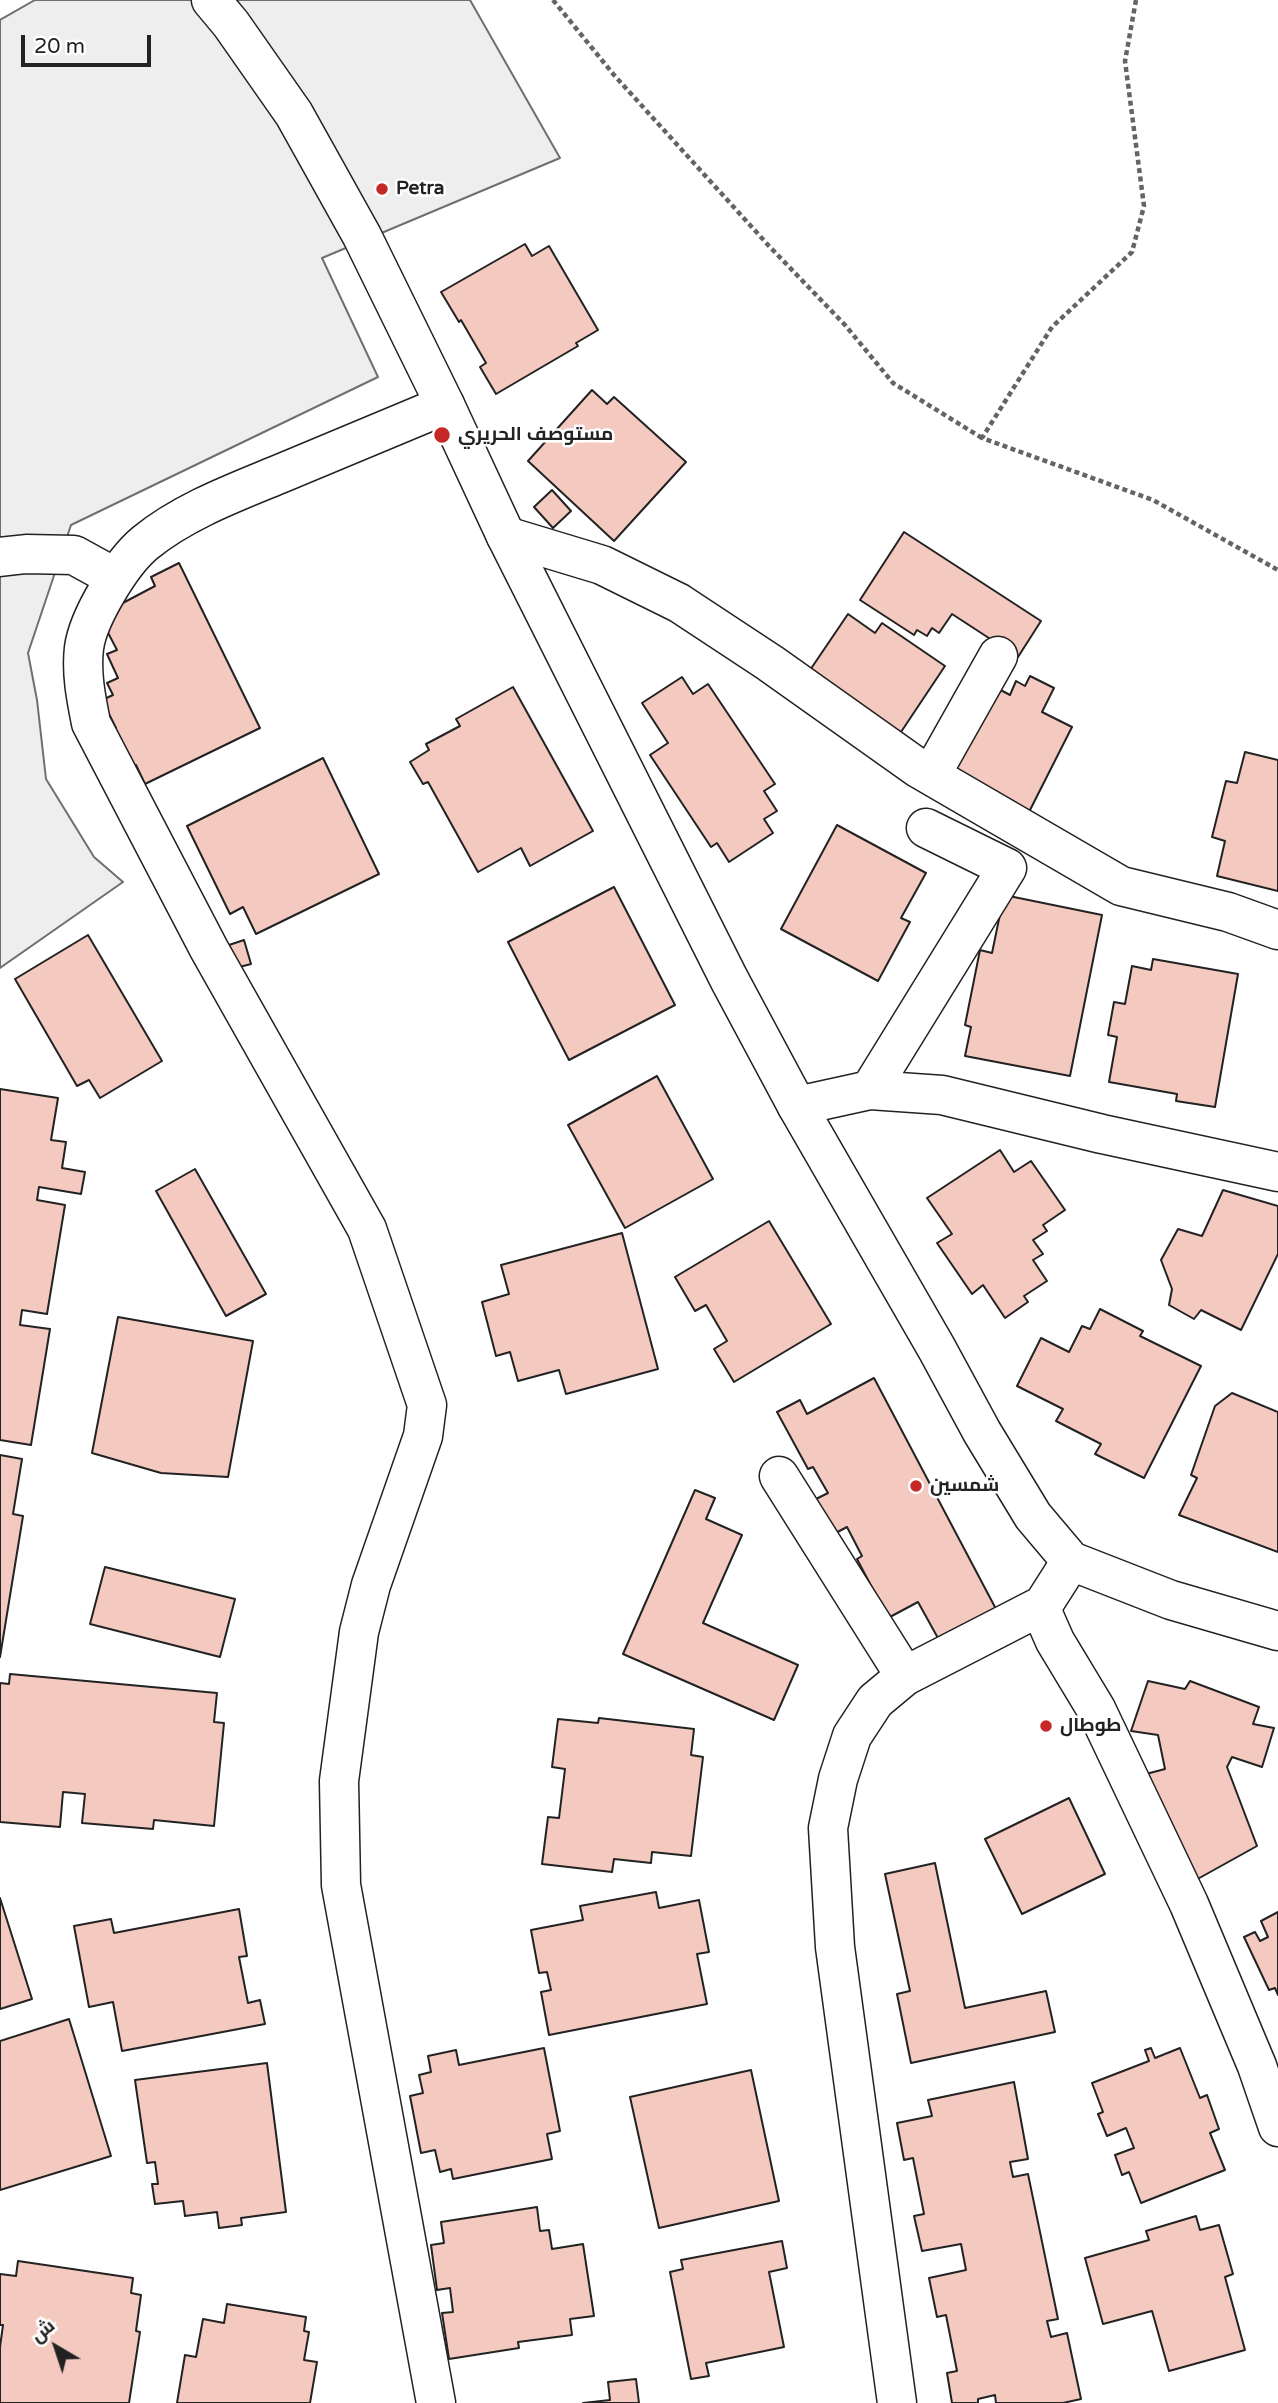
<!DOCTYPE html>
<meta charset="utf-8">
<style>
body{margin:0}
#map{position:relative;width:1278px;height:2403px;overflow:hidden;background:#fff;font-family:"Varela Round",Cairo,sans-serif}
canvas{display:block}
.north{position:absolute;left:21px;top:2312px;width:70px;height:70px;-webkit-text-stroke:5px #fff;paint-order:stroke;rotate:321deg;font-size:19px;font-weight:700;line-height:28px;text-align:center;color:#222}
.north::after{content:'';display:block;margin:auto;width:24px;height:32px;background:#222;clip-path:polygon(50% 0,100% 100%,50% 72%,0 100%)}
.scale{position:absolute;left:21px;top:35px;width:130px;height:32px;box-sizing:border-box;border:4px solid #222;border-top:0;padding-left:9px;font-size:21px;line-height:24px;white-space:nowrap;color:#222;-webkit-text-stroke:5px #fff;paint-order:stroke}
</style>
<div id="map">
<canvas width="1278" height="2403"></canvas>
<div class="north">ش</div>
<div class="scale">20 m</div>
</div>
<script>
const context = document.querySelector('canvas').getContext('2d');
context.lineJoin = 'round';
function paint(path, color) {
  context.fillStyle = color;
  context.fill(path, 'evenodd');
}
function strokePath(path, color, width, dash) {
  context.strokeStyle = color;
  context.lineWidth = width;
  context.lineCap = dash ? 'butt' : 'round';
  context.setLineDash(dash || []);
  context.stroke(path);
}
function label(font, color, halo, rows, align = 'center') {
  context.font = font + ' "Varela Round",Cairo,sans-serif';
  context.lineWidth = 5;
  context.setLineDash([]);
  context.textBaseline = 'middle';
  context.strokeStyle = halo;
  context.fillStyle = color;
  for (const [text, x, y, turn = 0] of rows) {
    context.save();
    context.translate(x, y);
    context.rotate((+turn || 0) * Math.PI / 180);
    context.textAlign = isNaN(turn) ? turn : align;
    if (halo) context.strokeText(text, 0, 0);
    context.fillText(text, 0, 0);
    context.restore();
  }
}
const green = new Path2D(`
 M35,0H470L560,158L322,258L378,377L71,525L28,653L37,700L46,779L94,857L123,882L0,968V20Z`);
paint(green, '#eee');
strokePath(green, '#6f6f6f', 2);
const building = new Path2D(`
 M525,244L532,256L549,246L598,330L576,343L578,346L496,394L480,367L486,363L461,320L459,322L441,292Z
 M592,390L607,404L614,397L686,462L614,541L528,461Z
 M552,490L571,511L553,528L534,507Z
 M904,532L1041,621L1018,657L952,614L939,633L932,628L927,636L917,630L914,635L860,600Z
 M179,563L260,728L145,784L136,765L122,772L104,734L116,728L102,700L113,695L107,683L118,678L107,654L117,650L105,627L119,605L155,586L151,577Z
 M848,614L875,633L882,623L945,666L897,738L806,676Z
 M1030,676L1054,688L1042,712L1072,727L1029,812L943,766L993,686L1010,695L1016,681L1025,686Z
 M682,677L693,694L708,684L775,784L764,791L777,811L764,819L773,833L729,862L717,843L711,847L650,755L668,743L642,703Z
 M513,687L593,831L530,866L521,848L478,872L428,782L423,784L410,762L429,750L426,744L460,726L456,719Z
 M1245,752L1278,760V891L1217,876L1225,841L1212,837L1226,781L1237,783Z
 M323,758L379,874L256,934L243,907L230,914L187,826Z
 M837,825L926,873L901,918L910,922L878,981L781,929Z
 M614,887L675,1005L569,1060L508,942Z
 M1004,895L1102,915L1070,1076L965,1056L971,1027L965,1025L980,950L992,953Z
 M88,935L162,1061L100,1098L89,1080L77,1086L15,979Z
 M244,940L251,964L232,969L226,946Z
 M1153,959L1238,974L1215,1107L1176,1101L1177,1094L1109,1082L1117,1037L1108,1035L1114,1002L1125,1004L1132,966L1151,970Z
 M657,1076L713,1179L625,1228L568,1125Z
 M0,1089L58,1098L51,1140L66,1142L62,1168L85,1172L81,1194L39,1187L37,1200L65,1205L47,1314L22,1310L20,1325L50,1329L31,1445L0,1440Z
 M1000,1150L1014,1172L1031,1161L1065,1210L1043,1225L1047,1231L1033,1240L1043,1254L1033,1260L1047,1281L1024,1296L1028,1302L1005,1318L983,1285L972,1294L937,1243L952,1234L927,1198Z
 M195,1169L266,1294L226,1316L156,1191Z
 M1223,1190L1278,1206V1254L1241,1330L1201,1310L1194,1319L1169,1305L1172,1289L1161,1260L1178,1229L1202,1236Z
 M769,1221L831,1324L734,1382L714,1349L727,1341L706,1305L695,1311L675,1277Z
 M622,1233L658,1369L566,1394L559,1370L518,1381L510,1352L496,1356L482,1302L509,1294L501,1265Z
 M1100,1309L1143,1331L1140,1336L1201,1366L1144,1478L1095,1454L1101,1444L1056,1421L1063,1409L1017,1386L1041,1338L1069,1352L1082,1326L1090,1329Z
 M118,1317L253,1341L228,1477L161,1473L92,1453Z
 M874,1378L996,1609L939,1640L918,1602L888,1618L857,1559L862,1556L847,1527L830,1536L812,1501L828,1493L813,1467L808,1469L777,1412L800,1400L807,1414Z
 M1232,1393L1278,1412V1552L1179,1515L1197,1478L1191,1475L1215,1406Z
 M0,1455L22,1459L13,1514L23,1516L0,1657Z
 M695,1490L715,1498L706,1519L742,1535L703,1623L798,1665L774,1720L623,1654Z
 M105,1567L235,1599L220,1657L90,1624Z
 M10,1674L217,1693L214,1722L224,1723L214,1826L154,1820L153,1829L82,1823L85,1794L63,1792L60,1827L0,1822V1683L9,1684Z
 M1148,1681L1185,1689L1190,1681L1259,1707L1253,1724L1274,1728L1262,1767L1232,1757L1227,1767L1257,1846L1194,1881L1146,1774L1165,1769L1158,1735L1131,1731Z
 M599,1718L694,1729L691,1755L703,1757L691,1856L652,1852L651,1863L614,1859L612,1872L542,1864L548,1817L559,1818L565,1769L552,1767L558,1719L598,1723Z
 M1069,1798L1105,1874L1022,1914L985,1839Z
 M935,1863L965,2008L1046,1991L1055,2032L911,2063L897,1994L910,1991L885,1874Z
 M656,1892L659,1908L699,1900L709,1952L697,1954L707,2004L549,2035L541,1992L551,1990L547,1972L539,1973L531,1930L583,1920L580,1906Z
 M0,1898L32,1999L0,2009Z
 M239,1909L247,1956L239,1957L248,2003L260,2000L265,2024L122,2051L113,2002L89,2007L74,1926L111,1919L114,1933Z
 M1278,1912V1995L1275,1988L1269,1990L1244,1937L1255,1932L1260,1941L1268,1937L1261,1921Z
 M69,2019L111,2156L0,2190V2041Z
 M544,2048L560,2131L547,2134L552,2159L453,2179L451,2169L440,2172L435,2150L421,2153L410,2096L423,2093L419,2075L431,2072L428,2056L456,2050L459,2065Z
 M1151,2048L1155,2058L1180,2048L1200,2098L1207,2095L1219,2129L1210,2133L1225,2170L1141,2203L1129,2172L1122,2175L1115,2155L1134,2148L1126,2128L1107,2136L1098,2114L1103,2112L1092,2083L1149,2061L1145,2050Z
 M267,2063L286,2212L241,2218L242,2225L219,2228L217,2212L185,2216L183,2201L155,2204L152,2184H158L155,2162L147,2163L135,2080Z
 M751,2070L779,2201L659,2228L630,2097Z
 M1014,2082L1028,2159L1010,2162L1013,2177L1028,2174L1058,2319L1047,2321L1051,2337L1067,2333L1081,2399L1063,2403H996L995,2395L978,2399V2403H952L947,2373L957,2371L946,2315L937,2317L929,2278L966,2270L961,2244L922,2251L914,2216L924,2214L913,2158L904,2160L897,2123L932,2116L928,2100Z
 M537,2207L540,2231L549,2230L552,2249L583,2244L594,2316L570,2319L572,2335L518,2342L519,2348L449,2359L442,2313L453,2312L450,2288L437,2290L431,2245L444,2243L441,2222Z
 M1196,2216L1200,2230L1219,2225L1233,2274L1225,2277L1245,2350L1169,2371L1152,2311L1103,2324L1085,2258L1149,2240L1146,2231Z
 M782,2241L787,2268L769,2272L784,2347L706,2363L709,2376L691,2379L670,2272L683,2269L681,2260Z
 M18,2261L133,2278L131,2293L141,2295L136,2331L140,2332L129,2403H0V2347L3,2325H0V2274L16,2276Z
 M227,2304L306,2317L304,2331L309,2332L304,2360L317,2362L310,2403H177L185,2355L196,2357L203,2319L224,2323Z
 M636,2379L639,2403H583L610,2400L608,2382Z`);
paint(building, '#f3c9c0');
strokePath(building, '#222', 2);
const minor = new Path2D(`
 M506,536L602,565L679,603L770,663L918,768L1121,886L1228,912L1278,930
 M0,557L26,554L74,555L114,577
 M931,775L998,656
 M870,1090L1007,868L926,828
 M797,1106L870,1090L942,1095L1102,1134L1278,1172
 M779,1476L905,1676
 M1071,1561L1043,1605L1044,1616L1055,1641L1096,1709L1189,1904L1257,2066L1278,2127
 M436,2403L341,1885L339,1781L359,1632L371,1585L423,1436L427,1405L367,1229L209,949L91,723C86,698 81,673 84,648C88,618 121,563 145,543C184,511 236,492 282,473C337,450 391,427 445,405
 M897,2403L835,1947L828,1828L838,1779L852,1736L875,1701L905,1676L1043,1605`);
const major = new Path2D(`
 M211,0L231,24L294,114L362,236L445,405L506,536L729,979L797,1106L937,1349L982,1432L1033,1516L1071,1561L1171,1600L1278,1631`);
strokePath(minor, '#222', 41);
strokePath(major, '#222', 41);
strokePath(new Path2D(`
 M553,0L614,75L769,246L845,325L893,383L982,438
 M1136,0L1125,61L1144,206L1132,252L1052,327L982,438L1153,500L1278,570`), '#646464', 4.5, [5, 3.5]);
strokePath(minor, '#fff', 38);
strokePath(major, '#fff', 38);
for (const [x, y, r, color] of [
 [382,189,7,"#c62828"],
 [442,435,9,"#c62828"],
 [916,1486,7,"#c62828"],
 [1046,1726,7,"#c62828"]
]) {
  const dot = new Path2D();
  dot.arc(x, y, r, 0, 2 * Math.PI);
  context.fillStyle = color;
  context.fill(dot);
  strokePath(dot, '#fff', 2.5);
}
label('bold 19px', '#222', '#fff', [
 ["Petra",396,189],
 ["مستوصف الحريري",458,435],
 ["شمسين",930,1486],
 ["طوطال",1060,1726]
], 'left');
</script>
